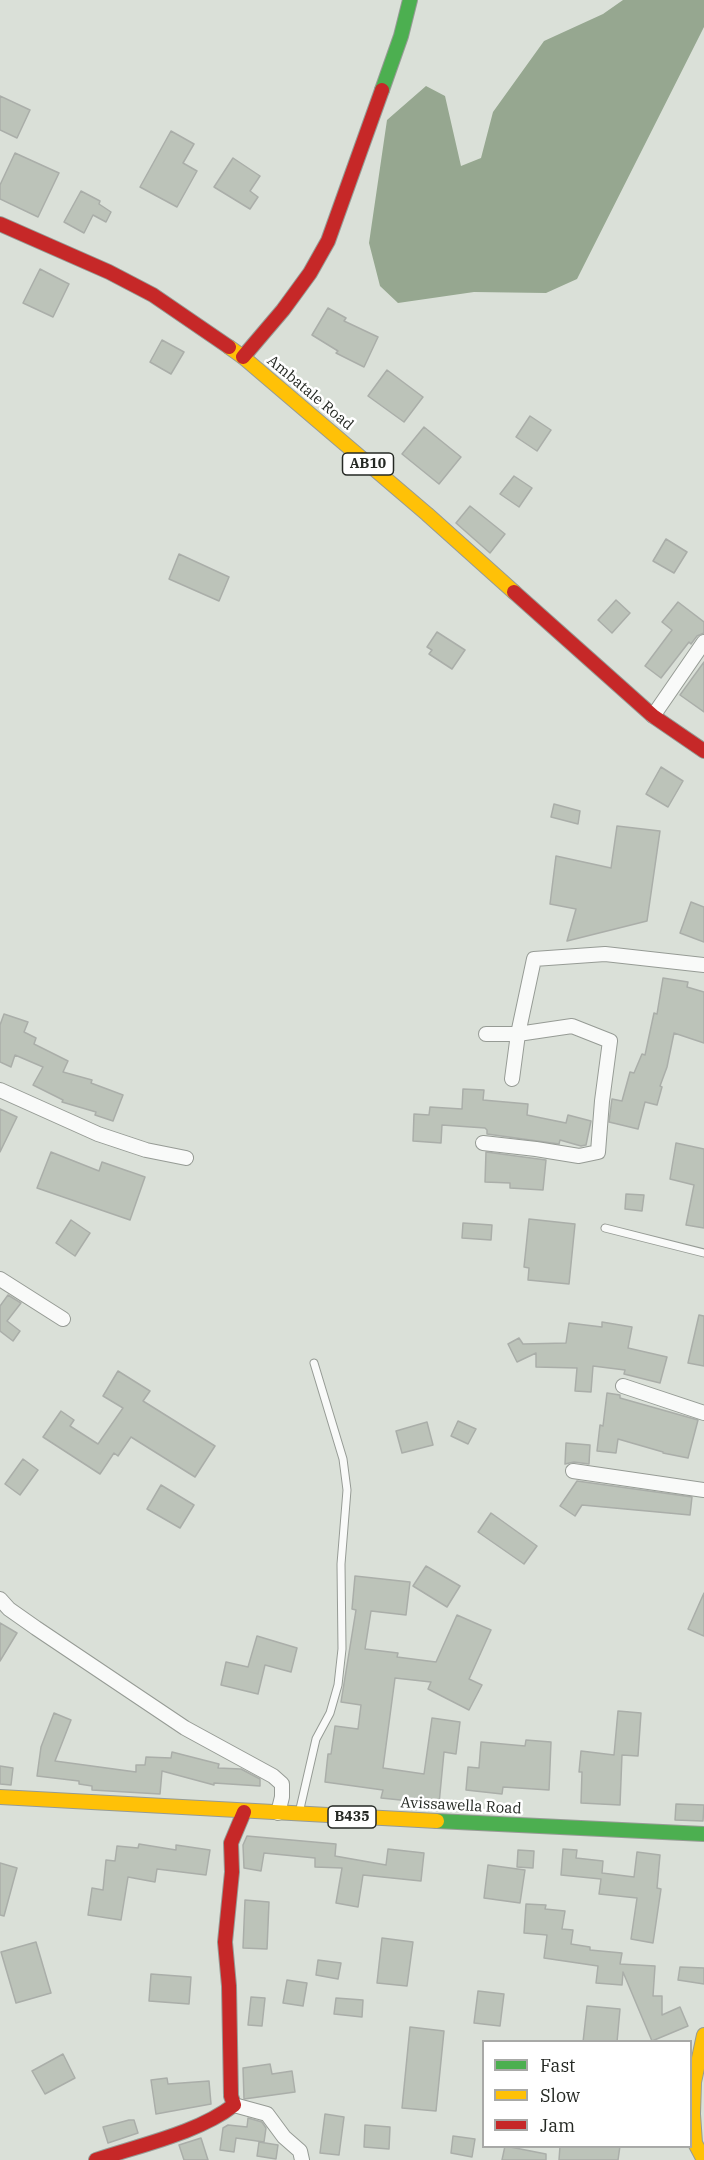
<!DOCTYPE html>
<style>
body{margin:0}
#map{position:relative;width:704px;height:2160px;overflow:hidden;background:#dae0d8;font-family:"IBM Plex Serif",serif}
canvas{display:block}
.legend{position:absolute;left:482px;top:2040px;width:210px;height:108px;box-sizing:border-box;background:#fff;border:2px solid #a8a9a7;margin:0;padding:8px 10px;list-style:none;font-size:18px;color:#252924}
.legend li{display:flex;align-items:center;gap:12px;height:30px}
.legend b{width:30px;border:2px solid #a8a9a7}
</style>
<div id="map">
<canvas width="704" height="2160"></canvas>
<ul class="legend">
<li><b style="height:8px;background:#4caf50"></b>Fast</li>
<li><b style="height:8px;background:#ffc107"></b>Slow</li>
<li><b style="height:8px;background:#c62828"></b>Jam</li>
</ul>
</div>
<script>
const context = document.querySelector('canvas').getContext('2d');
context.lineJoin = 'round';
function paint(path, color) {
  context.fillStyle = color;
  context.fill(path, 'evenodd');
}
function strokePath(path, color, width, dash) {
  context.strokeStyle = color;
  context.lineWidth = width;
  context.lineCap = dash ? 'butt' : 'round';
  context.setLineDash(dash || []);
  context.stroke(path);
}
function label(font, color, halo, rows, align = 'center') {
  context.font = font + ' "IBM Plex Serif",serif';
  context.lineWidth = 5;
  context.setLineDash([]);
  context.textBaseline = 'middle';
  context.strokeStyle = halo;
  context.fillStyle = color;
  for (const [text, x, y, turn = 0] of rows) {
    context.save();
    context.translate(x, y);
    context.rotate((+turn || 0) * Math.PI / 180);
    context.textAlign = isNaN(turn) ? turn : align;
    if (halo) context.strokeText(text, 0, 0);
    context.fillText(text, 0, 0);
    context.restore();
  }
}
paint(new Path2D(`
 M623,0H704V27L577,279L546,293L474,292L398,303L380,286L369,243L387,120L426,86L445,96L461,166L481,158L493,112L544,41L603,14Z`), '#96a790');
const building = new Path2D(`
 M0,96L30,110L17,138L0,130Z
 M171,131L194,144L183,163L197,171L177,207L140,187Z
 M15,153L59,173L38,217L0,199V185Z
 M233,158L260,176L250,191L258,197L250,209L214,187Z
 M81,191L100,201L99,204L111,212L106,222L93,215L84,233L64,222Z
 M40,269L69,284L53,317L23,303Z
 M328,308L346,318L344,321L378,337L364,367L336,353L338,351L312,335Z
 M162,340L184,352L171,374L150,362Z
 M387,370L423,397L404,422L368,396Z
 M530,416L551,430L537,451L516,437Z
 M424,427L461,457L439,484L402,454Z
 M514,476L532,488L519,507L500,494Z
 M470,506L505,534L490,553L456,523Z
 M666,539L687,552L674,573L653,561Z
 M179,554L229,577L219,601L169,579Z
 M616,600L630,613L612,633L598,620Z
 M678,602L704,622V633L697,636L691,644L689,642L661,678L645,666L672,630L662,622Z
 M437,632L465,650L452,669L429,654L432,650L427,647Z
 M704,662V712L680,695Z
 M661,767L683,781L668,807L646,794Z
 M554,804L580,811L578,824L551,817Z
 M617,826L660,831L647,921L567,941L576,909L550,904L556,856L611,868Z
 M691,902L704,907V942L680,933Z
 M663,978L688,982L687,987L704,992V1043L674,1033L667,1067L660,1086L662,1087L657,1105L645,1102L638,1129L609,1122L612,1099L622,1101L630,1072L634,1073L642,1054L645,1055L654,1013L657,1014Z
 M4,1014L28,1022L24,1032L36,1038L34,1044L68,1061L63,1072L92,1080L91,1083L123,1095L113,1121L95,1115L96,1112L62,1102L63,1100L33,1085L43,1067L15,1055L11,1067L0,1062V1025Z
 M463,1089L484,1090L483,1100L528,1104L527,1115L566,1123L568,1115L591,1121L586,1145L581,1146L560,1140L559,1144L487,1134V1130L485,1128L442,1125L441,1143L413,1141L414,1114L429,1115L430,1107L462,1109Z
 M0,1109L17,1117L0,1152Z
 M676,1143L704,1149V1228L686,1225L694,1185L670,1179Z
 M51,1152L99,1171L102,1162L145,1177L130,1220L37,1188Z
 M486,1152L546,1160L543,1190L510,1188V1183L485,1182Z
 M626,1194L644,1195L642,1211L625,1209Z
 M529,1219L575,1224L569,1284L528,1280L529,1268L524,1267Z
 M71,1220L90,1233L75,1256L56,1243Z
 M463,1223L492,1225L491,1240L462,1238Z
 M8,1295L21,1303L7,1321L20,1331L13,1341L0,1331V1306Z
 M699,1315L704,1316V1366L688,1363Z
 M602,1322L632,1327L628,1348L667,1357L660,1383L624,1374L625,1370L593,1366L591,1392L575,1391L577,1368L536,1367V1353L517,1362L508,1344L519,1338L523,1344L566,1343L569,1323L602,1327Z
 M118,1371L150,1391L143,1401L215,1446L195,1477L131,1437L118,1456L114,1453L100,1474L43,1437L61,1411L74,1420L70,1426L98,1444L123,1408L103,1396Z
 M607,1393L620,1395V1398L698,1420L688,1458L663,1453V1452L618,1439L616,1453L597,1451L600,1425L603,1426Z
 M458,1421L476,1429L468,1444L451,1436Z
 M427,1422L433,1445L402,1453L396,1431Z
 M566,1443L590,1445L589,1464L574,1462L565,1464Z
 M23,1459L38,1470L20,1495L5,1484Z
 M577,1481L692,1497L690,1515L582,1505L575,1516L560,1506Z
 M161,1485L194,1505L180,1528L147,1509Z
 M491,1513L537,1546L524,1564L478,1532Z
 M426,1566L460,1586L447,1607L413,1586Z
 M355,1576L410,1582L406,1615L371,1611L365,1649L398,1653L397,1657L436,1662L457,1615L491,1630L469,1679L482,1685L469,1710L428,1689L431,1682L395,1678L383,1768L424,1774L432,1718L460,1722L456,1754L444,1752L439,1804L381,1798L383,1790L325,1782L328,1754H331L335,1726L358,1729L361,1705L341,1702L356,1610L352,1609Z
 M704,1593V1636L688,1629Z
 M0,1623L17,1633L0,1661Z
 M257,1636L297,1648L291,1672L265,1665L258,1694L221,1685L226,1662L248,1667Z
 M618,1711L641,1713L638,1756L622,1755L620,1805L581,1803L582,1772H579L581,1751L614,1755Z
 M54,1713L71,1720L55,1761L136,1772V1765H145L146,1757L171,1758L172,1752L219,1764L218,1768L241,1769L260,1779V1786L214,1783V1785L162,1771L160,1794L92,1790V1786L79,1784V1781L37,1776L41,1747Z
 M526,1740L551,1742L549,1790L503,1787L502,1794L466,1790L468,1767L479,1768L481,1742L525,1746Z
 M0,1766L13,1768L11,1785L0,1784Z
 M676,1804L704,1805L703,1821L675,1820Z
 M247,1836L336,1844L335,1856L386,1865L388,1849L424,1853L421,1881L363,1875L358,1907L336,1903L342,1868L315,1867V1858L264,1853L261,1871L244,1868L243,1845Z
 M139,1844L176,1850V1845L210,1850L206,1875L157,1869L155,1882L128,1877L121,1920L88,1915L92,1888L103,1890L106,1860L115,1861L117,1846L138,1848Z
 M563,1849L577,1850L576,1858L603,1861L602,1873L634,1877L637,1852L660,1855L657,1888L661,1889L653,1943L631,1939L637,1898L599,1894L601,1879L561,1875Z
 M518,1850L534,1851L533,1868L517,1867Z
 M0,1863L17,1868L4,1916L0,1915Z
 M488,1865L525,1870L520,1903L484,1898Z
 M245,1900L269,1902L267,1949L243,1948Z
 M526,1904L546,1905L545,1909L565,1911L562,1929L573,1930L571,1944L590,1947V1950L622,1953L620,1964L655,1966L653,1996H662V2015L680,2007L688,2026L652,2041L623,1972L622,1985L596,1983L598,1966L544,1958L547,1935L524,1933Z
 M382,1938L413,1942L407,1986L377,1983Z
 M36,1942L51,1993L16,2003L1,1952Z
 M318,1960L341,1963L338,1979L316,1975Z
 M680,1967L704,1968V1984L678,1980Z
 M151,1974L191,1977L189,2004L149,2001Z
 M287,1980L307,1983L303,2006L283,2003Z
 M478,1991L504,1994L500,2026L474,2023Z
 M251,1997L265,1998L262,2026L248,2025Z
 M336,1998L363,2000L362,2017L334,2014Z
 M587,2006L620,2009L617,2042H583Z
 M410,2027L444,2031L436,2111L402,2108Z
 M63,2054L75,2078L45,2094L32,2071Z
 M270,2064L272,2074L292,2071L295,2092L244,2099L243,2068Z
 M167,2078L168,2084L209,2081L211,2104L156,2114L151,2080Z
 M325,2114L344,2117L339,2155L320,2153Z
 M248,2118L262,2122L266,2128L264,2142L236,2138L234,2152L220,2150L223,2128L228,2125L247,2127Z
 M129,2120H134L138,2133L108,2143L103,2127Z
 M365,2125L390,2127L389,2149L364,2147Z
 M453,2136L475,2139L472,2157L451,2153Z
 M201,2138L208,2160H184L179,2145Z
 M259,2142L278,2145L276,2159L257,2156Z
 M505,2146L546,2154V2160H502Z
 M560,2146H620L618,2160H559Z`);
paint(building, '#bcc3b9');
strokePath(building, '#aaaea9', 1.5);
const lane = new Path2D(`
 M605,1228L704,1253
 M299,1813L316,1739L330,1713L338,1685L342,1649L341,1564L347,1490L343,1459L314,1363`);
const street = new Path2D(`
 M653,716L704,642
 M512,1079L518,1034L534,959L605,954L704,965
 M0,1090L98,1134L146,1150L186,1158
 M483,1143L536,1149L579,1156L598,1152L602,1101L610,1041L572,1026L518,1034H486
 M0,1279L63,1319
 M623,1386L704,1413
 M573,1471L704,1490
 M0,1599L9,1609L36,1628L185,1728L273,1776L282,1784V1797L278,1813
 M234,2105L267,2114L284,2137L300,2151L302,2160`);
const fast = new Path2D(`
 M382,90L401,36L410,0
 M437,1821L704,1834`);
const slow = new Path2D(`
 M229,347L243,357L427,514L514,592
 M0,1797L437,1821
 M704,2035L694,2082L693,2114L695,2143L704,2160`);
const jam = new Path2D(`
 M0,224L109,272L153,295L229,347
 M243,357L283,310L310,273L328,241L382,90
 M514,592L653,716L704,751
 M96,2160C140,2145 198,2133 234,2105L231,2096L229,1986L225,1942L232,1872L231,1843L244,1812`);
strokePath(lane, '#969b95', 9);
strokePath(street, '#969b95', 16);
strokePath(fast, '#969b95', 16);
strokePath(slow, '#969b95', 16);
strokePath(jam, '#969b95', 16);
strokePath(lane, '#f9faf9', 7);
strokePath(street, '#f9faf9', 14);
strokePath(fast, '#4caf50', 14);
strokePath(slow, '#ffc107', 14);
strokePath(jam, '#c62828', 14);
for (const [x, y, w] of [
 [368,464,51],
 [352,1817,48]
]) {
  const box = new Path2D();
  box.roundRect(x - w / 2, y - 11, w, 22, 4.5);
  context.fillStyle = '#fff';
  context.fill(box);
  strokePath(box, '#252924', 1.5);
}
label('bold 14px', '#252924', null, [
 ["AB10",368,464],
 ["B435",352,1817]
]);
label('15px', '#252924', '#fff', [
 ["Ambatale Road",310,393,40],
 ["Avissawella Road",461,1806,3]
]);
</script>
